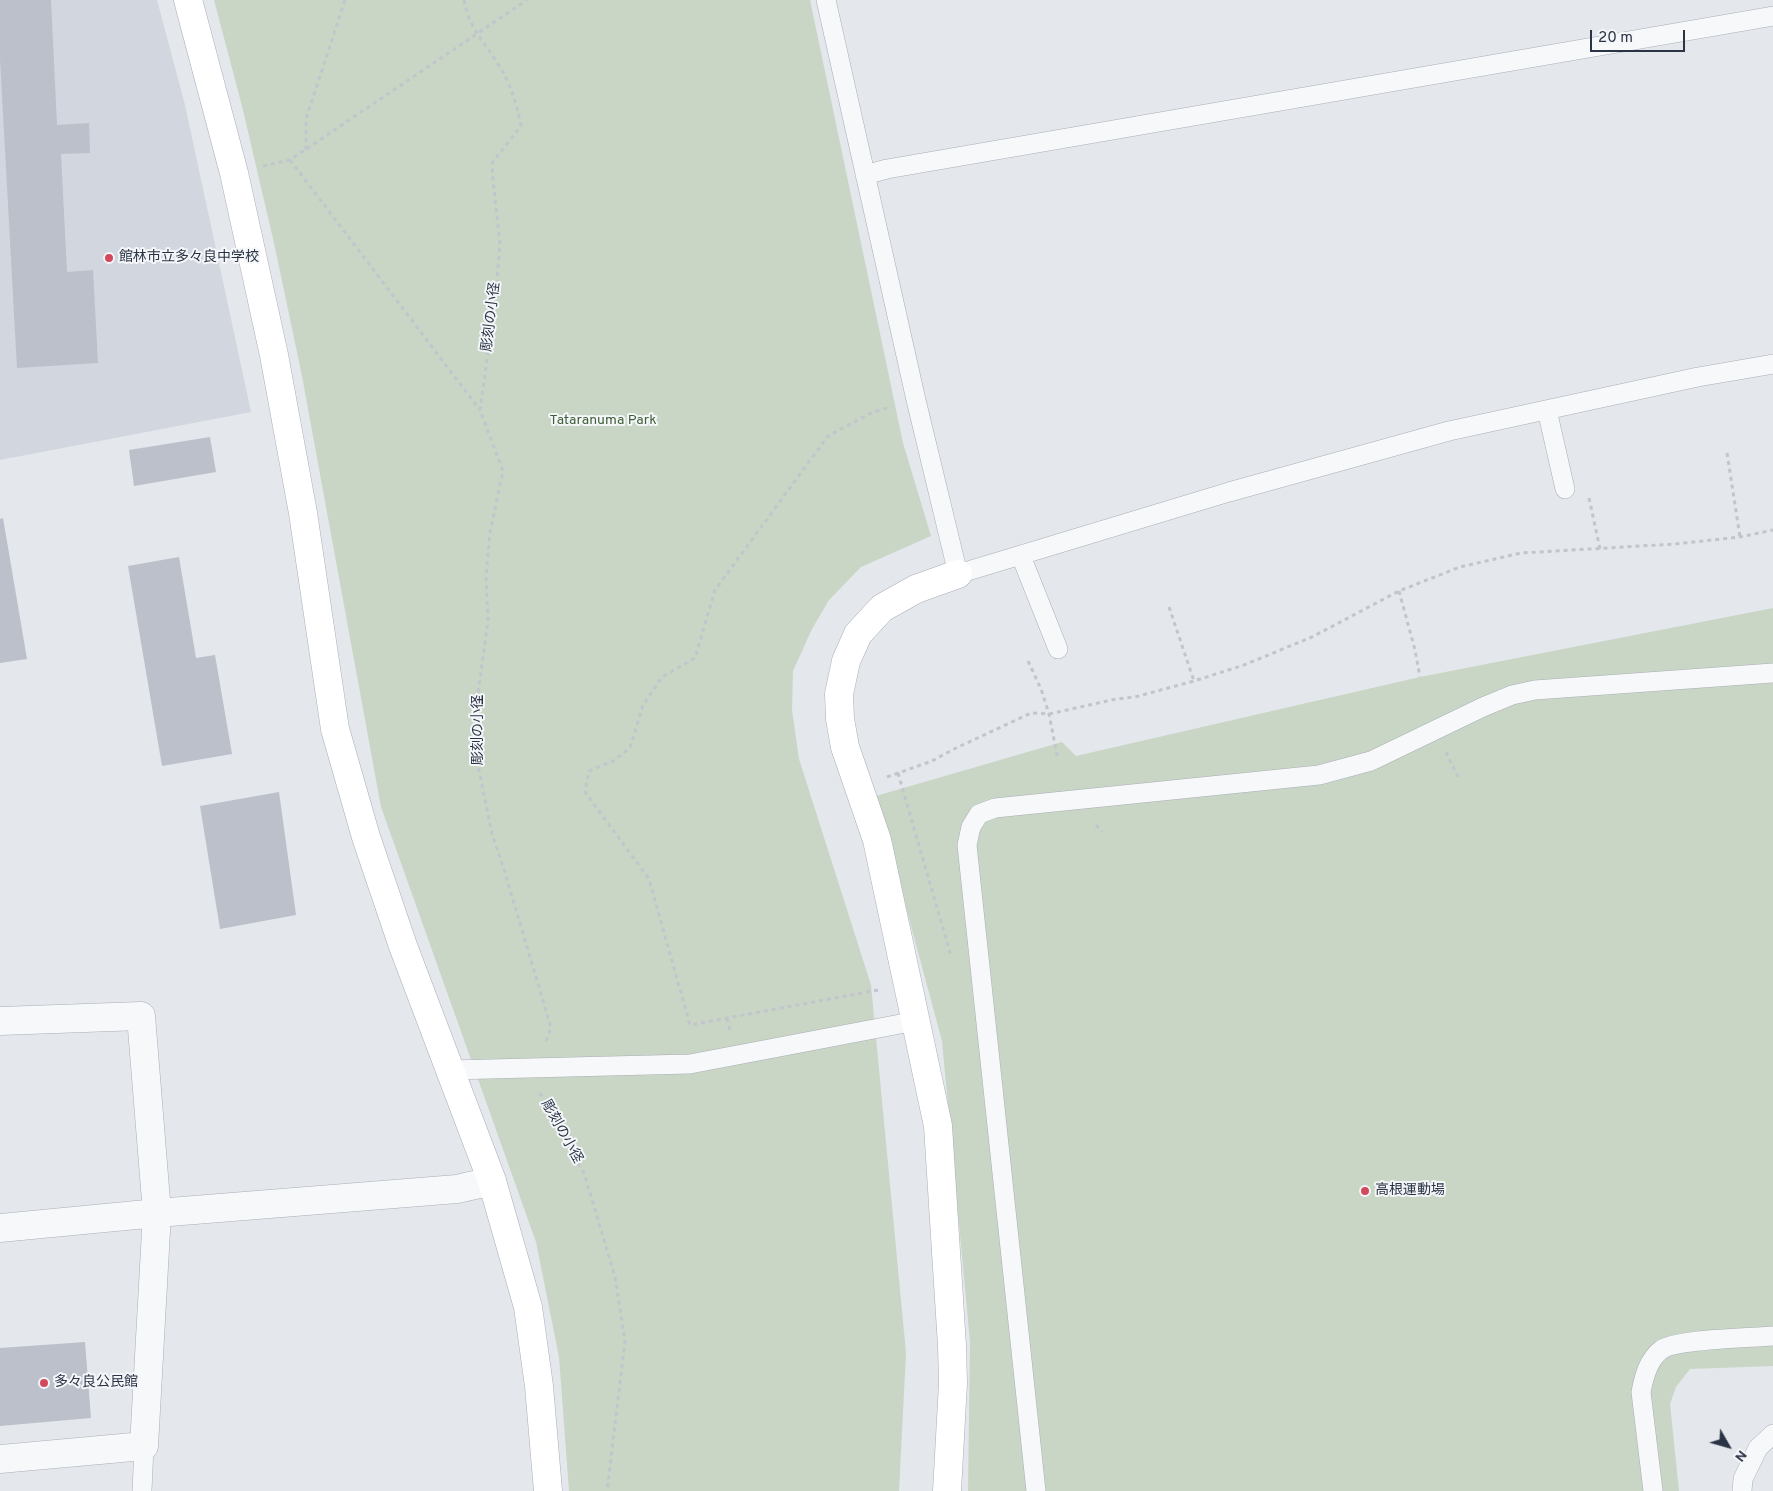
<!DOCTYPE html>
<meta charset="utf-8">
<style>
body{margin:0}
#map{position:relative;width:1773px;height:1491px;overflow:hidden;background:#e4e7ec;font-family:Overpass,sans-serif}
canvas{display:block}
.north{position:absolute;left:1703px;top:1421px;width:50px;height:50px;-webkit-text-stroke:4px #f4f6f9;paint-order:stroke;rotate:128deg;font-size:14px;font-weight:700;line-height:20px;text-align:center;color:#2b3445}
.north::after{content:'';display:block;margin:auto;width:18px;height:22px;background:#2b3445;clip-path:polygon(50% 0,100% 100%,50% 72%,0 100%)}
.scale{position:absolute;left:1590px;top:30px;width:95px;height:22px;box-sizing:border-box;border:2px solid #2b3445;border-top:0;padding-left:6px;font-size:15px;line-height:18px;white-space:nowrap;color:#2b3445;-webkit-text-stroke:4px #f4f6f9;paint-order:stroke}
</style>
<div id="map">
<canvas width="1773" height="1491"></canvas>
<div class="north">N</div>
<div class="scale">20 m</div>
</div>
<script>
const context = document.querySelector('canvas').getContext('2d');
context.lineJoin = 'round';
function paint(path, color) {
  context.fillStyle = color;
  context.fill(path, 'evenodd');
}
function strokePath(path, color, width, dash) {
  context.strokeStyle = color;
  context.lineWidth = width;
  context.lineCap = dash ? 'butt' : 'round';
  context.setLineDash(dash || []);
  context.stroke(path);
}
function label(font, color, halo, rows, align = 'center') {
  context.font = font + ' Overpass,"Noto Sans JP",sans-serif';
  context.lineWidth = 4;
  context.setLineDash([]);
  context.textBaseline = 'middle';
  context.strokeStyle = halo;
  context.fillStyle = color;
  for (const [text, x, y, turn = 0] of rows) {
    context.save();
    context.translate(x, y);
    context.rotate((+turn || 0) * Math.PI / 180);
    context.textAlign = isNaN(turn) ? turn : align;
    if (halo) context.strokeText(text, 0, 0);
    context.fillText(text, 0, 0);
    context.restore();
  }
}
paint(new Path2D(`
 M0,0H157L185,105L251,412L0,460Z`), '#d2d6de');
paint(new Path2D(`
 M214,0H810L903,443L931,536L861,567L829,600L812,629L793,671L792,710L799,759L871,985L906,1353L899,1491H569L559,1357L536,1242L381,807L302,376L274,243L242,106Z
 M1773,608V1366L1690,1369L1676,1387L1670,1404L1679,1491H968L970,1342L942,1041L876,796L1062,742L1076,756L1420,677Z`), '#c9d6c5');
paint(new Path2D(`
 M0,0H51L57,125L89,123L90,153L61,154L67,272L93,270L98,363L17,368L0,59Z
 M210,437L216,472L134,486L129,450Z
 M3,518L27,659L0,663V519Z
 M179,557L196,658L215,655L232,754L162,766L128,566Z
 M279,792L296,915L220,929L200,806Z
 M85,1342L91,1418L0,1426V1348Z`), '#bbc0ca');
const lane = new Path2D(`
 M826,0L916,400L958,574L1229,492L1449,431L1698,377L1773,364
 M865,175L887,169L1773,16
 M1547,410L1565,489
 M1021,556L1058,649
 M450,1070L690,1064L916,1021
 M142,1491L144,1446
 M1036,1491L967,845L971,827L979,814L995,808L1319,775L1371,761L1483,707L1512,695L1535,690L1773,673
 M1653,1491L1641,1392C1644,1377 1648,1360 1661,1350C1675,1339 1751,1338 1773,1336
 M1742,1491L1743,1479L1758,1448L1773,1434`);
const street = new Path2D(`
 M0,1021L141,1016L157,1213L144,1446L0,1459
 M0,1228L157,1213L457,1189L492,1181`);
const secondary = new Path2D(`
 M188,0L234,173L274,355L303,513L335,729L366,837L403,946L492,1181L528,1307L539,1386L548,1491
 M947,1491L953,1383L952,1346L938,1126L877,840L845,747L840,719L839,694L846,661L858,634L882,608L916,589L958,574`);
strokePath(lane, '#a9aeb7', 20);
strokePath(street, '#a9aeb7', 29);
strokePath(secondary, '#a9aeb7', 29);
strokePath(new Path2D(`
 M464,0C469,27 482,39 496,61C510,82 516,101 521,126L492,163L493,180L500,244L495,303L480,410L503,471L490,532L486,577L488,621L478,693V765L492,834L503,866L551,1028L546,1041
 M306,150V119L345,0
 M290,160L480,410
 M263,166L290,160L527,0
 M1727,453L1740,537
 M1589,498L1600,549
 M1399,591L1415,650L1420,677
 M1169,607L1194,681
 M1028,661L1041,689L1049,714L1058,760
 M1446,752L1460,781
 M898,773L951,956
 M887,777L932,761L954,749L1031,713L1049,714L1116,699L1135,697L1194,681L1244,665L1312,637L1399,591L1460,567L1521,553L1675,544L1740,537L1773,530
 M1096,825L1102,832
 M878,990L690,1025L649,879L585,792L589,771L613,761L630,748L643,705L662,677L695,658L715,590L828,436L873,412L891,407
 M727,1018L730,1030
 M540,1093L561,1136L584,1173L615,1277L625,1341L607,1491`), '#c2c5cb', 3, [4, 4]);
strokePath(lane, '#f7f8fa', 19);
strokePath(street, '#f7f8fa', 28);
strokePath(secondary, '#fff', 28);
for (const [x, y, r, color] of [
 [109,258,5,"#d1495b"],
 [1365,1191,5,"#d1495b"],
 [44,1383,5,"#d1495b"]
]) {
  const dot = new Path2D();
  dot.arc(x, y, r, 0, 2 * Math.PI);
  context.fillStyle = color;
  context.fill(dot);
  strokePath(dot, '#f4f6f9', 2);
}
label('14px', '#2b3445', '#f4f6f9', [
 ["館林市立多々良中学校",119,258],
 ["高根運動場",1375,1191],
 ["多々良公民館",54,1383]
], 'left');
label('14px', '#2b3445', '#f4f6f9', [
 ["彫刻の小径",492,317,-83],
 ["彫刻の小径",479,730,-90],
 ["彫刻の小径",561,1132,61]
]);
label('14px', '#3f6138', '#f4f6f9', [
 ["Tataranuma Park",603,421]
]);
</script>
